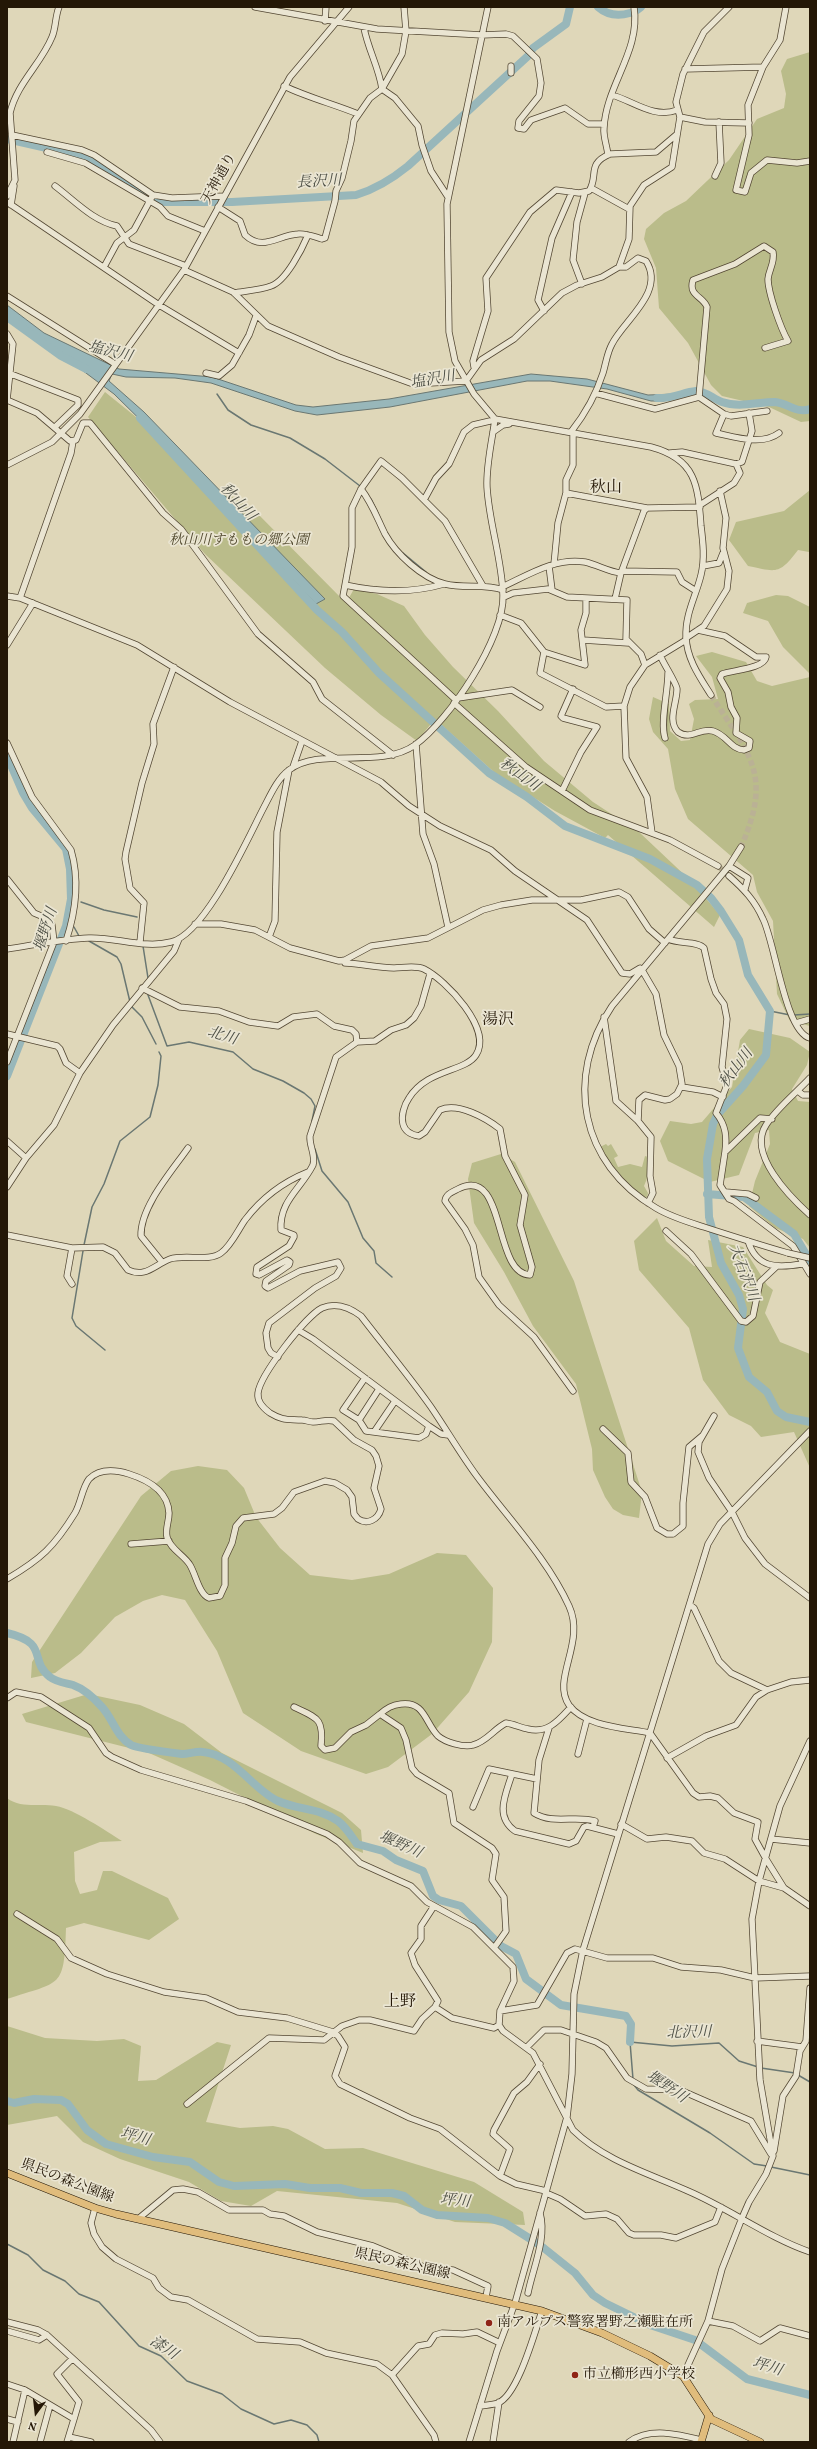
<!DOCTYPE html>
<meta charset="utf-8">
<style>
body{margin:0}
#map{position:relative;width:817px;height:2449px;overflow:hidden;background:#dfd7b9;font-family:Vollkorn,serif}
canvas{display:block}
.frame{position:absolute;inset:0;border:8px solid #241706;pointer-events:none}
.north{position:absolute;left:16px;top:2393px;width:40px;height:40px;-webkit-text-stroke:3px #eae5d2;paint-order:stroke;rotate:195deg;font-size:11px;font-weight:700;line-height:16px;text-align:center;color:#241706}
.north::after{content:'';display:block;margin:auto;width:14px;height:18px;background:#241706;clip-path:polygon(50% 0,100% 100%,50% 72%,0 100%)}
</style>
<div id="map">
<canvas width="817" height="2449"></canvas>
<div class="frame"></div>
<div class="north">N</div>
</div>
<script>
const context = document.querySelector('canvas').getContext('2d');
context.lineJoin = 'round';
function paint(path, color) {
  context.fillStyle = color;
  context.fill(path, 'evenodd');
}
function strokePath(path, color, width, dash) {
  context.strokeStyle = color;
  context.lineWidth = width;
  context.lineCap = dash ? 'butt' : 'round';
  context.setLineDash(dash || []);
  context.stroke(path);
}
function label(font, color, halo, rows, align = 'center') {
  context.font = font + ' Vollkorn,"Noto Serif JP",serif';
  context.lineWidth = 3.5;
  context.setLineDash([]);
  context.textBaseline = 'middle';
  context.strokeStyle = halo;
  context.fillStyle = color;
  for (const [text, x, y, turn = 0] of rows) {
    context.save();
    context.translate(x, y);
    context.rotate((+turn || 0) * Math.PI / 180);
    context.textAlign = isNaN(turn) ? turn : align;
    if (halo) context.strokeText(text, 0, 0);
    context.fillText(text, 0, 0);
    context.restore();
  }
}
paint(new Path2D(`
 M810,52V421L801,422L769,407L722,396L711,385L688,343L659,308L656,268L644,239L646,229L664,213L686,201L729,160L757,119L784,108L786,94L781,71L787,59Z
 M105,392L136,417L195,482L228,494L254,510L346,603L354,589L377,594L404,606L425,635L453,667L498,711L544,761L593,802L639,832L692,882L720,915L714,927L608,835L605,838L555,811L495,773L435,719L417,741L381,715L325,668L205,554L88,417Z
 M810,490V562L809,552L798,550C779,575 777,572 748,566L729,540L736,522L784,511Z
 M776,595L788,596L810,607V674L783,647L768,621L743,613L747,603Z
 M712,652L746,662L757,681L772,686L810,677V1026L790,1021L777,994L773,921L757,892L753,875L688,819L675,789L668,749L653,732L649,719L653,697L669,704L670,731L681,741L690,740L694,719L689,704L695,700L718,699L712,677L696,656Z
 M749,1029L790,1038L810,1052L807,1065L792,1089L798,1101L810,1102V1248L803,1239L775,1228L749,1206L755,1181L770,1144L769,1130L755,1133L739,1175L710,1182L668,1161L660,1141L670,1121L691,1124L702,1122L732,1087L740,1040Z
 M606,1144L608,1146L611,1144L618,1156L614,1158L618,1167L630,1164L642,1167L645,1156L648,1157V1176L644,1186L648,1193L647,1197L644,1198C626,1183 612,1167 600,1147Z
 M501,1154L515,1162L574,1281L642,1492L639,1518L623,1515L613,1509L605,1497L593,1470L592,1449L576,1384L533,1326L504,1272L474,1223L468,1179L472,1163Z
 M657,1218L666,1241L694,1266L712,1267L708,1240L743,1247L767,1285L773,1290L765,1313L780,1342L810,1354V1468L794,1432L761,1437L751,1426L729,1415L703,1380L689,1328L639,1270L634,1241Z
 M198,1466L227,1470L244,1488L256,1517L280,1548L310,1575L352,1580L389,1574L437,1553L466,1555L493,1588L492,1642L469,1692L432,1734L388,1767L366,1774L301,1751L243,1713L217,1651L185,1600L162,1595L143,1601L115,1617L81,1653L55,1673L31,1678L32,1662L141,1496L171,1471Z
 M88,1694L140,1705L184,1724L222,1753L342,1813L361,1830L363,1853L316,1834L210,1780L149,1753L26,1722L22,1714Z
 M7,1798C21,1809 39,1803 56,1806C74,1809 106,1831 122,1841L100,1842L74,1852L75,1881L80,1894L97,1890L103,1871H112L168,1898L179,1919L149,1940L84,1923L66,1928C64,1989 62,1981 7,1999Z
 M7,2026L45,2038L97,2041L124,2039L141,2046L138,2081L156,2080L217,2042L231,2045L206,2122L240,2128L273,2126L288,2129L325,2149L363,2148L474,2182L523,2212L525,2225L455,2222L397,2203L277,2191L251,2206L221,2201L189,2182L120,2159L83,2142L57,2116L7,2125Z`), '#babc8a');
const water = new Path2D(`
 M7,305L44,333L119,369L212,377L296,405L313,407L389,399L531,374L587,379L648,395L675,394L664,401H651L607,389L550,381H527L390,407L317,415L295,411L211,383L175,378L126,377L112,374L109,381L144,412L325,599L316,604L171,450L114,394L7,314Z`);
paint(water, '#98b7ba');
strokePath(water, '#6a7772', 1);
strokePath(new Path2D(`
 M217,394L228,410L251,425L290,438L325,459L360,486
 M371,499L382,522
 M403,553L426,572
 M81,902L104,910L137,917
 M74,927L79,936
 M89,941L117,957L121,964L130,1002
 M143,946L148,978
 M148,995L167,1046L189,1042L233,1052L253,1069L283,1081L304,1093L311,1099L315,1106L312,1121
 M131,1006L142,1017L156,1044
 M770,1011L790,1015
 M794,1015L810,1014
 M315,1149L322,1171L348,1202L363,1238L374,1251L376,1263L392,1277
 M84,1245L92,1207L104,1184L120,1141L150,1117L158,1085L161,1056L159,1052
 M83,1251L72,1318L76,1326L105,1350
 M761,2068L795,2073
 M798,2075L810,2082
 M633,2079L630,2042L672,2046L719,2043L739,2061L758,2067
 M634,2085L638,2090L710,2133L754,2164L767,2166
 M771,2167L810,2175
 M7,2244L28,2255L43,2270L65,2281L79,2294L99,2302L139,2346L161,2356L187,2381L222,2394L241,2409L274,2424L291,2420L307,2425L317,2435L319,2442`), '#6a7772', 1.5);
strokePath(new Path2D(`
 M598,7C607,15 619,16 630,13
 M637,10L641,7
 M7,139L82,156L159,202H232L356,195C376,189 392,179 408,166L528,56L533,48L566,24L570,7
 M7,317L61,356L86,369
 M657,398C674,399 683,392 696,391C706,391 713,399 722,402C739,408 758,402 775,402C788,403 797,414 810,409
 M140,418L317,610L342,632L379,673L489,773L527,797L565,826L650,859L697,885L711,898L721,911L739,940L748,975L770,1011L766,1055L743,1086L717,1115L713,1124L707,1159L709,1217L721,1263L739,1295L743,1309L738,1348L749,1377L767,1392L777,1411L786,1417L810,1422
 M7,756L23,793L32,808L66,849L70,869L71,899L66,926L7,1076
 M707,1194L744,1197L794,1234L810,1261
 M7,1633C50,1643 28,1660 50,1677C56,1682 66,1683 73,1685C84,1689 95,1699 102,1707C113,1719 116,1736 131,1745C137,1748 174,1753 182,1754C189,1754 196,1751 203,1752C235,1755 253,1790 278,1801C298,1810 320,1808 338,1821C347,1828 351,1836 357,1844L383,1851L396,1860L423,1871L433,1896L439,1900L461,1906L501,1946L516,1954L526,1979L561,2005L626,2016L631,2024L630,2042
 M7,2101L14,2103L34,2099L61,2100L68,2104L87,2130L106,2144L153,2157L190,2162L219,2182L234,2186L285,2184L310,2188H340L361,2193H392L404,2196L422,2210L437,2215L488,2218L505,2223L540,2245L575,2273L593,2295L605,2303L650,2325L695,2340L747,2379L810,2395`), '#98b7ba', 8);
strokePath(new Path2D(`
 M711,695C750,756 773,774 741,847
 M718,866L729,876`), '#bab195', 5.5, [5.5, 3]);
const minor = new Path2D(`
 M255,7L377,29L482,35L506,34L513,36L537,59L541,83L539,96L519,121L518,128L524,129L531,120L565,108L588,124H604
 M488,7L447,204L449,332L455,361L474,394L495,419L651,447C696,459 698,485 701,526C703,542 705,559 701,575C696,596 685,614 686,637C687,659 699,676 711,695
 M325,21L326,7
 M364,28C368,49 379,68 382,89L395,98L418,126L422,145L431,171L448,197
 M511,66V73
 M763,67L748,105L749,135L736,190L745,192L751,173L767,160L797,163L810,161
 M685,69L763,67L780,40L786,7
 M284,86C309,98 334,104 358,114
 M612,95C633,101 654,119 677,110
 M680,117L705,122L749,123
 M12,135L82,150L94,155L153,195L172,198L224,196
 M47,152L85,163L160,207L168,216L205,231
 M608,155C607,146 603,136 604,128C606,85 641,51 634,7
 M715,176L721,163L719,122
 M55,186C75,201 93,221 117,226L129,244L186,266
 M591,188L629,209
 M7,196L15,180L10,113C17,83 41,64 52,37C56,28 55,17 59,7
 M7,202L159,305L239,353
 M11,205L14,186
 M218,207L240,221L245,235C263,252 278,235 298,234C306,233 315,237 322,239L325,238L335,201L336,191L342,178L351,141L354,121L370,98L382,89L402,54L406,31L404,7
 M104,267L117,243L134,230L153,195
 M184,270L233,292L268,326L339,357L413,384L466,381L481,360L514,339L562,293L577,285L602,277L619,267L629,239L630,206L644,185L672,167L680,117L676,102L683,74L704,32L729,7
 M582,284L573,260L577,222L585,193
 M234,293C246,291 260,290 271,286C286,281 302,249 308,235
 M7,296L115,364
 M544,311L538,300L552,238L572,192
 M7,334L13,344L7,400L37,413L70,441L76,440L83,423H90L163,513L181,529L258,634L313,682L322,699L393,755
 M474,367L473,361L488,311L486,278L530,212L556,190L579,193L589,191C599,176 586,164 610,154L656,152L676,135
 M206,373L219,376L232,365L249,335L256,316
 M11,374L78,400V405L55,427
 M595,393L655,409L699,397L724,414L731,416L767,411
 M699,397L707,307C703,296 688,296 693,280L735,264L764,246L773,252C775,263 769,269 768,279C768,293 781,329 788,341L765,348
 M724,414L716,433C735,437 762,446 779,433
 M493,432L503,425L509,424
 M571,432C585,414 596,395 603,373C606,363 607,353 612,344C623,321 666,292 646,261L638,258L626,267H619
 M573,432V465L566,480V493L647,508
 M670,453L682,452L736,464L742,462L752,431L749,413
 M7,465L52,442L80,414L184,270L290,77L349,7
 M361,489C372,503 377,518 385,534C396,554 422,578 445,584C464,589 485,583 503,590
 M424,500L436,478L449,464L464,432L473,425L490,421
 M700,505L734,483L740,473L736,464
 M554,564L558,523L566,493
 M549,566L552,590
 M703,566L719,563L723,553
 M622,571L677,572L682,582L696,591
 M345,585C377,592 413,593 444,584
 M502,587C528,575 556,557 585,562C598,565 609,572 621,573
 M7,596L20,598L137,645L230,702L381,782L409,806L440,826L491,850L515,871L587,920L622,973L630,974L640,968L642,970L656,994L664,1035L679,1066L682,1084L677,1094L670,1099L665,1100L645,1095L639,1100L638,1121
 M504,597L513,593L548,589L567,597L627,600L626,639L641,654L645,665
 M20,598L71,453L73,441
 M615,599L621,573L644,511L647,508L700,507
 M500,615L521,623L544,652L540,673L606,707L624,706
 M686,638L704,626L727,589L729,571L723,548L726,518L720,491
 M583,640L628,643
 M7,645L33,603
 M544,652L585,665L581,630L586,613V598
 M660,655C663,663 677,684 677,689C677,703 667,721 678,732C691,741 700,727 713,731C727,735 730,749 744,750L749,748L750,741L736,733L737,718L731,707L728,692L720,678L722,674C732,670 764,669 766,657H756L725,636L698,630
 M458,698L512,690L540,707
 M456,700L343,596L352,547V508L361,489L381,461L402,478L445,521L483,586
 M454,703L526,767L590,810L670,840L718,866
 M665,738C660,723 668,692 668,673
 M7,743L32,797L71,850C80,881 76,911 66,941
 M416,744L423,834L434,864L448,927
 M293,767L302,741
 M562,791L581,752L597,727L563,718L561,716L573,689
 M652,833L647,797L626,758L624,706L630,687L645,665L686,640
 M741,847L729,866L612,1006C564,1077 580,1164 656,1208C671,1217 688,1222 704,1227C732,1236 760,1245 788,1253
 M729,866L748,878L745,889
 M729,876C744,889 755,901 763,919C775,942 785,1032 810,1038
 M7,879L34,913L46,918L52,925L54,942L7,1062
 M195,924H221L255,930L290,948L339,961L345,960L371,946L428,938L483,910L501,905L532,900H581L619,892L628,897L649,929L665,943
 M269,937L275,921L277,832L289,770
 M668,939C679,944 698,941 704,948L711,979L716,993L724,1004L727,1019L722,1067L727,1085L716,1113C726,1125 727,1137 725,1152L760,1118L772,1119
 M140,942L144,903L130,888L125,859L126,852L142,783L154,744L153,724L174,667
 M7,949C34,945 62,939 89,938C115,937 145,949 171,942C205,934 247,840 263,809C270,796 277,779 289,770C320,746 380,770 415,745C449,721 505,637 503,595C502,559 489,523 487,487C486,465 492,441 495,419
 M345,963C361,964 377,967 394,968C402,968 416,965 424,969C446,980 493,1029 476,1055C465,1072 427,1069 409,1098C404,1105 401,1116 403,1124C405,1132 412,1135 419,1136L425,1132L440,1110C458,1102 486,1118 500,1129L505,1156L525,1195L520,1225L532,1267L530,1275C492,1274 507,1164 458,1189C452,1192 446,1194 445,1201L465,1229L473,1245L479,1277L499,1305L534,1337L573,1391
 M142,988L180,1007L219,1011L249,1022L278,1026L293,1017L317,1014L334,1026L352,1030L356,1034L357,1042
 M604,1017L616,1101L638,1121L651,1137L650,1176L653,1193L648,1203
 M796,1023L810,1019
 M7,1034L57,1046L60,1049L66,1063L80,1073
 M810,1078C796,1093 777,1108 766,1125C747,1154 790,1197 810,1215
 M682,1087L713,1092L723,1097
 M798,1091L803,1095H810
 M7,1141L26,1158
 M725,1152L720,1185L729,1199L734,1201L793,1246L810,1274
 M7,1187L26,1158L54,1125L80,1073L113,1025L174,951L179,939
 M726,1192L748,1194L756,1198
 M666,1231L691,1254L741,1321L746,1322L753,1316L760,1282L776,1267
 M7,1235L72,1248L103,1247L115,1253L128,1270C146,1278 154,1265 170,1259C185,1254 209,1262 221,1253C231,1246 238,1230 245,1220C261,1199 283,1182 308,1172
 M748,1241C757,1269 778,1268 802,1264
 M72,1248L67,1276L72,1284
 M162,1262L141,1236C140,1207 172,1171 188,1148
 M298,1330L313,1339L429,1426L441,1434L448,1435
 M278,1357L271,1353L268,1348L266,1333L269,1323L315,1288L336,1276L341,1268L338,1262L300,1271L268,1288L265,1286L266,1281L289,1265L290,1262L287,1260L259,1275L256,1274L257,1267L289,1246L294,1237V1235L281,1230C279,1201 301,1189 313,1165C316,1155 309,1146 310,1136L336,1057L357,1042L375,1041L391,1030L406,1025L414,1018L421,1006L430,974
 M365,1378L343,1410L359,1420L366,1431L419,1438L426,1434L429,1426
 M714,1416L699,1442L698,1452L709,1478L732,1512L745,1538L765,1564L810,1598
 M359,1420L379,1389
 M603,1429L628,1453L631,1482L645,1497L657,1528L667,1534H673L683,1526V1503L689,1447L702,1436
 M374,1432L395,1401
 M131,1544L169,1541
 M7,1579C41,1559 54,1547 75,1513C81,1503 82,1488 89,1479C100,1468 116,1470 129,1474C148,1480 168,1491 169,1513C169,1522 165,1529 167,1537C170,1549 184,1555 190,1565C196,1575 199,1594 209,1598L220,1596L225,1585V1558L232,1543L236,1526L243,1518L274,1514L282,1508L294,1492L325,1481L335,1483L347,1490L352,1497L354,1514L358,1519C367,1525 378,1520 381,1509L374,1488L379,1466L376,1456L372,1450L354,1440L334,1421C326,1419 321,1422 313,1422C309,1422 306,1420 302,1420C288,1419 283,1421 270,1413C263,1408 257,1401 258,1393C260,1375 306,1316 322,1308C336,1302 349,1307 361,1316C384,1346 409,1376 431,1407C446,1429 460,1453 476,1475C507,1517 547,1558 569,1606C586,1643 551,1679 569,1705C585,1727 626,1728 650,1733L693,1793L699,1797L710,1796L718,1798L734,1813L758,1822L755,1839L766,1859L784,1888L810,1906
 M690,1605L694,1608L719,1661L731,1673L767,1690
 M7,1698L16,1692L41,1697L89,1728L106,1753L112,1757L141,1770L246,1801L327,1834L339,1842L360,1863L411,1886L427,1902L473,1927L513,1967L514,1981L500,2011L499,2025L503,2031L533,2053L573,2130C605,2161 648,2173 688,2191C730,2209 767,2237 810,2252
 M294,1707C317,1718 324,1718 321,1746L325,1750L335,1748L351,1732L366,1725L380,1714L401,1728L406,1740L412,1768L417,1774L449,1793L454,1823L492,1848L496,1854L492,1880L504,1897L506,1931L494,1948
 M380,1714C387,1708 392,1705 401,1704C425,1701 425,1723 438,1736C445,1742 464,1748 473,1745C486,1742 494,1729 506,1723C514,1724 521,1728 528,1729C548,1734 559,1720 571,1707
 M549,1728L539,1760L534,1813C553,1825 575,1815 595,1821L593,1827
 M578,1754L587,1719
 M667,1758L706,1736L736,1725L756,1697L767,1690L791,1682L810,1680
 M512,1774C506,1794 494,1816 515,1831L569,1844L576,1841L584,1827L587,1826L618,1834
 M473,1807L489,1769L537,1779
 M621,1824L647,1839L666,1837L692,1841L704,1853L725,1859L759,1881L784,1888
 M771,1839L810,1843
 M434,1906L421,1926V1939L411,1953L415,1965L438,2001L435,2007L452,2018L494,2028L499,2025
 M17,1914L57,1939L71,1958L107,1974L164,1992L206,1998L238,2012L287,2018L333,2032L338,2036L345,2047L335,2076L340,2084L410,2118L440,2129L500,2176L516,2184L546,2191
 M500,2011L537,2005L567,1953L575,1949L607,1958H653L681,1967L721,1970L755,1978L810,1976
 M757,2041L802,2047
 M527,2047L544,2030H561L596,2042L606,2048L627,2078L646,2089L680,2090L751,2121L771,2154
 M187,2104L269,2038L324,2040L342,2026L359,2020H370L414,2031L422,2019L435,2007
 M774,2151L783,2096L796,2076L800,2051L806,2041L810,1988
 M500,2176L510,2149L493,2134L494,2130L514,2093L527,2082L540,2064
 M546,2193L560,2199L585,2216L606,2214L617,2219L629,2233L634,2235H661L676,2238L715,2222L721,2207
 M95,2208L91,2223L94,2234L102,2247L116,2259L153,2278L159,2288L171,2297L188,2300L257,2339L300,2342L326,2353L377,2364L392,2375L434,2435L436,2442
 M138,2219L173,2190L183,2189L198,2192L229,2210H263L270,2214L284,2216L317,2232L373,2246L424,2267L453,2270L488,2286L486,2297
 M528,2293C533,2268 547,2238 540,2213
 M708,2321L733,2326L760,2341L780,2328L810,2336
 M7,2322L38,2330L47,2335L151,2430L160,2442
 M7,2331L39,2340L47,2335
 M72,2359L57,2374L79,2402L74,2419
 M392,2375L418,2346L429,2344L435,2335L442,2333L463,2334L477,2332L500,2343
 M683,2376L708,2321L722,2269L742,2218L749,2202L766,2174L773,2156L760,2080L752,1919L759,1881L780,1806L810,1741
 M7,2384L25,2390L13,2442
 M25,2390L74,2419L67,2442
 M480,2406C485,2405 493,2405 498,2403C518,2395 535,2331 542,2311
 M7,2419L18,2422
 M69,2437L91,2442
 M40,2442L50,2405
 M469,2442L497,2351L515,2303L567,2117L572,2074L574,1994L583,1950L708,1544L720,1524L810,1431
 M493,2442L499,2402
 M629,2442C649,2427 678,2434 701,2440`);
const major = new Path2D(`
 M7,2173L95,2208L116,2214L542,2311L602,2333L650,2356L683,2376L711,2419L760,2442
 M701,2442L709,2415`);
strokePath(minor, '#534733', 7);
strokePath(major, '#241706', 8);
strokePath(minor, '#eae5d2', 5.5);
strokePath(major, '#e0bc7c', 7);
const minorBridge = new Path2D(`
 M788,1253L810,1258`);
strokePath(minorBridge, '#534733', 7, []);
strokePath(minorBridge, '#eae5d2', 5.5);
for (const [x, y, r, color] of [
 [489,2323,4,"#8f2418"],
 [575,2375,4,"#8f2418"]
]) {
  const dot = new Path2D();
  dot.arc(x, y, r, 0, 2 * Math.PI);
  context.fillStyle = color;
  context.fill(dot);
  strokePath(dot, '#eae5d2', 1.5);
}
label('14px', '#241706', '#eae5d2', [
 ["天神通り",220,179,-61],
 ["県民の森公園線",67,2182,21],
 ["県民の森公園線",402,2265,13]
]);
label('italic 14px', '#51492e', '#eae5d2', [
 ["秋山川すももの郷公園",239,541]
]);
label('14px', '#241706', '#eae5d2', [
 ["南アルプス警察署野之瀬駐在所",497,2323],
 ["市立櫛形西小学校",583,2375]
], 'left');
label('italic 15px', '#4d4f45', '#eae5d2', [
 ["長沢川",319,183,-3],
 ["塩沢川",110,353,14],
 ["塩沢川",433,381,-10],
 ["秋山川",237,503,47],
 ["秋山川",519,776,35],
 ["堰野川",47,930,-72],
 ["北川",222,1037,17],
 ["秋山川",737,1069,-53],
 ["大石沢川",742,1273,69],
 ["堰野川",400,1846,24],
 ["北沢川",689,2034,-1],
 ["堰野川",666,2088,34],
 ["坪川",135,2138,15],
 ["坪川",455,2202,6],
 ["漆川",163,2349,34],
 ["坪川",767,2368,17]
]);
label('16px', '#241706', '#eae5d2', [
 ["秋山",606,489],
 ["湯沢",498,1021],
 ["上野",400,2003]
]);
</script>
